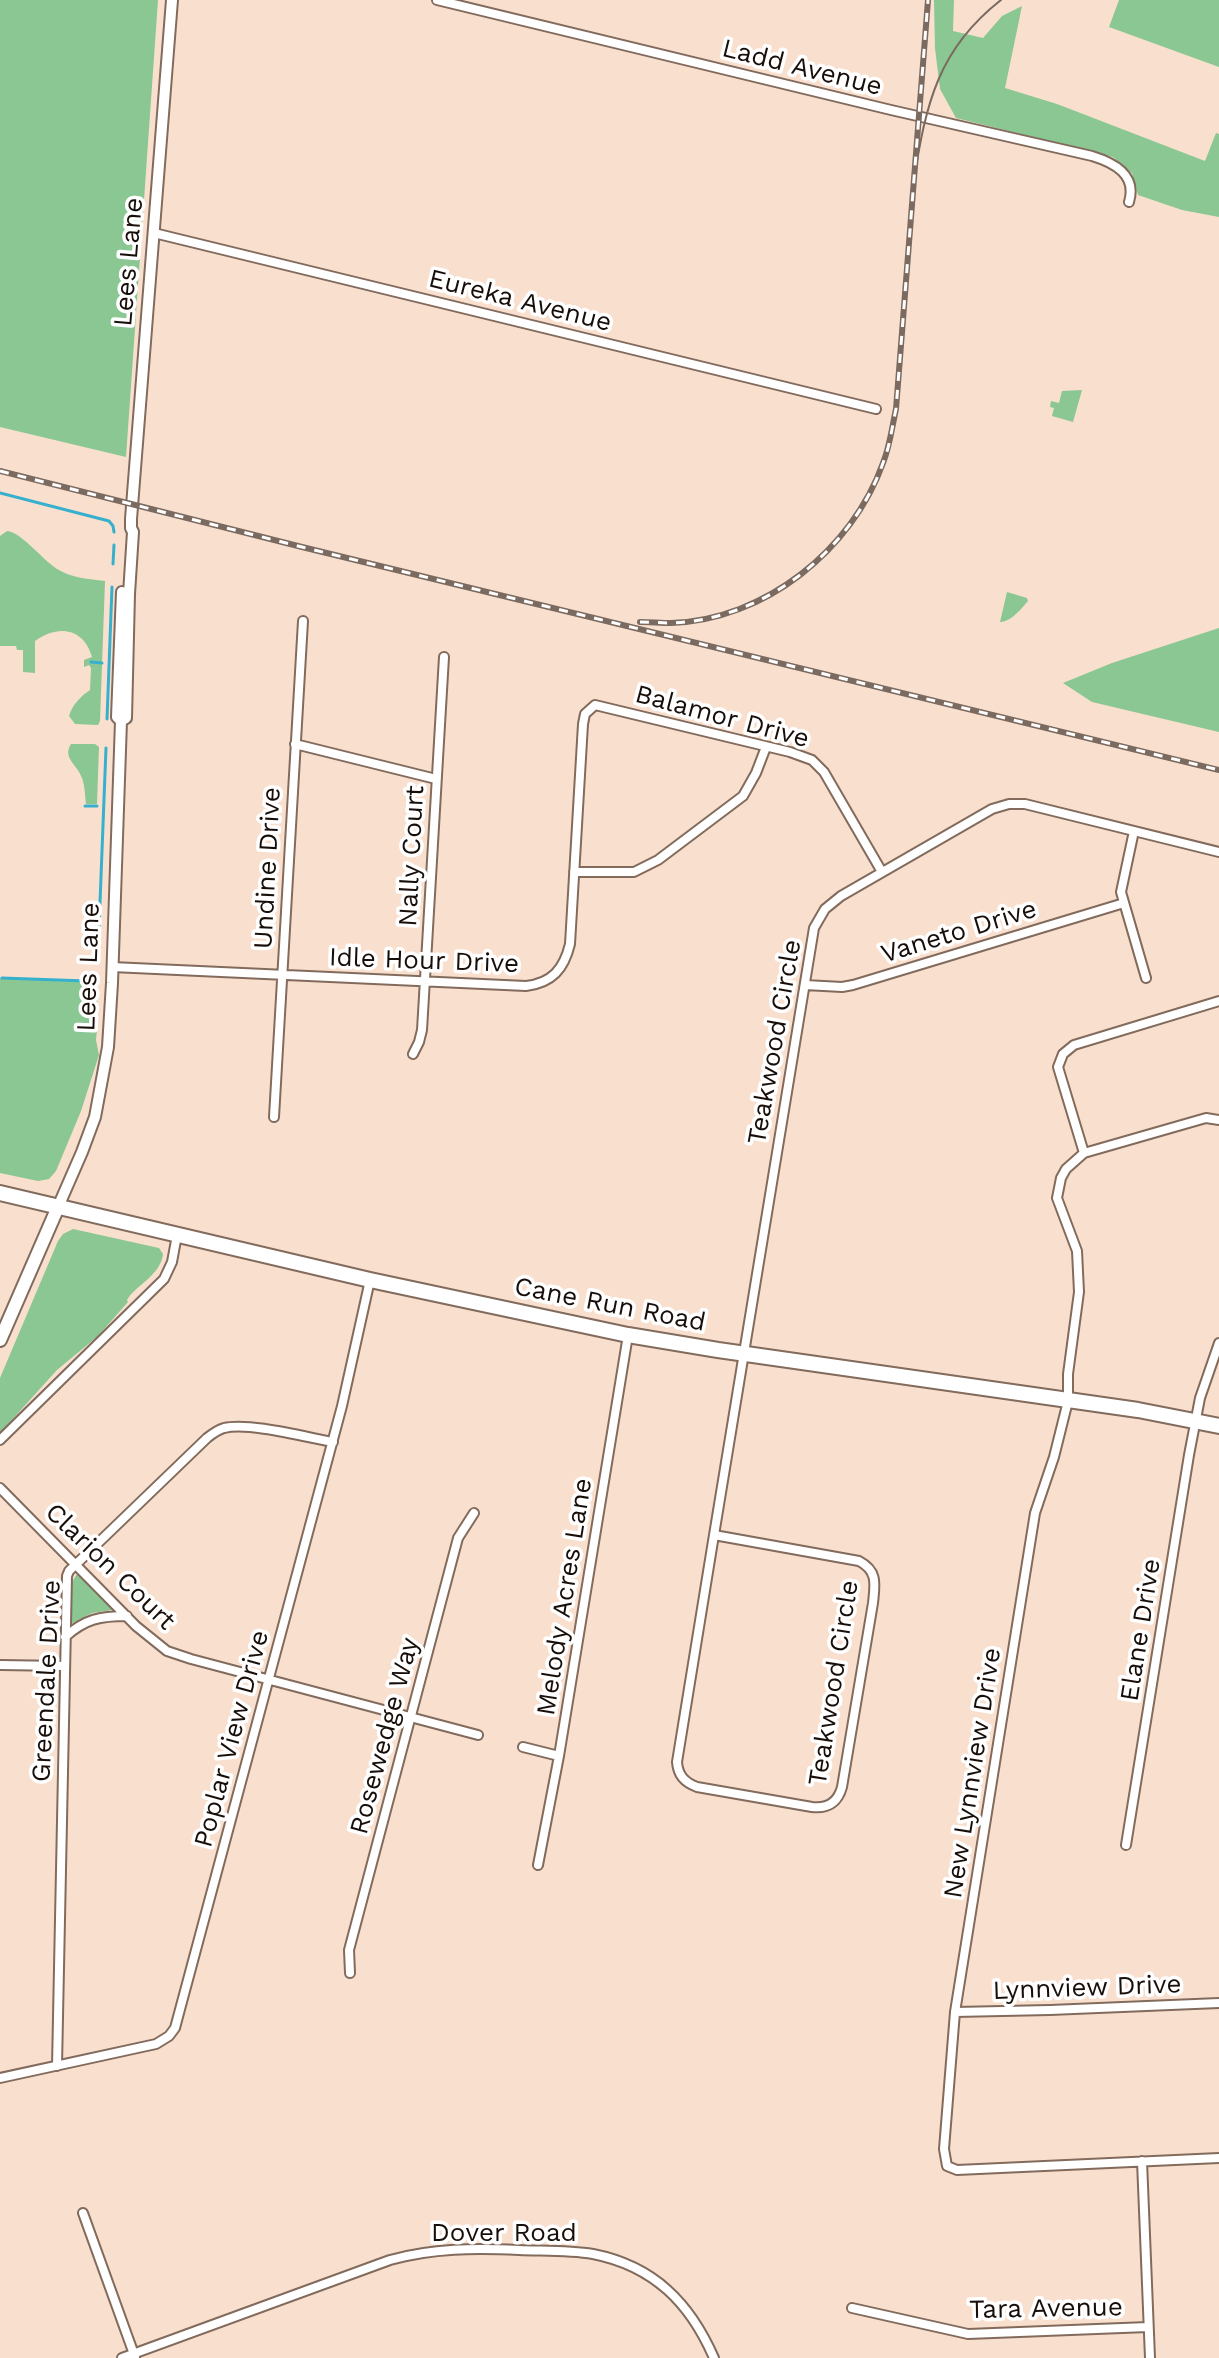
<!DOCTYPE html>
<style>
body{margin:0}
canvas{display:block;background:#f9dfce}
</style>
<canvas width="1219" height="2358"></canvas>
<script>
const context = document.querySelector('canvas').getContext('2d');
context.lineJoin = 'round';
function paint(path, color) {
  context.fillStyle = color;
  context.fill(path, 'evenodd');
}
function strokePath(path, color, width, dash) {
  context.strokeStyle = color;
  context.lineWidth = width;
  context.lineCap = dash ? 'butt' : 'round';
  context.setLineDash(dash || []);
  context.stroke(path);
}
function label(font, color, halo, rows, align = 'center') {
  context.font = font + ' "Work Sans",sans-serif';
  context.lineWidth = 7;
  context.setLineDash([]);
  context.textBaseline = 'middle';
  context.strokeStyle = halo;
  context.fillStyle = color;
  for (const [text, x, y, turn = 0] of rows) {
    context.save();
    context.translate(x, y);
    context.rotate((+turn || 0) * Math.PI / 180);
    context.textAlign = isNaN(turn) ? turn : align;
    if (halo) context.strokeText(text, 0, 0);
    context.fillText(text, 0, 0);
    context.restore();
  }
}
paint(new Path2D(`
 M0,0H158L126,457L0,427Z
 M934,0H954L953,31L983,38L1002,16L1022,6L1005,88L1057,104L1205,161L1216,133L1219,134V217L1182,210L1138,195L1132,173L1113,157L956,118L940,89L935,48Z
 M1119,0H1219V67L1109,27Z
 M1082,390L1073,422L1052,416L1054,408L1050,407L1051,401L1059,403L1062,391Z
 M7,531C21,532 43,560 57,569C72,578 88,579 105,581L100,721L98,725L75,724L69,716C72,705 81,696 90,690L91,668L89,665L84,667V660L92,657C84,628 58,624 35,641V673L23,672V650H17L16,646H0V536Z
 M1007,592L1027,598L1028,601C1021,609 1011,622 1000,622Z
 M1219,628V732L1092,702L1063,683L1112,663Z
 M71,744H95L99,747L97,804H86C85,796 85,786 82,778C77,764 62,758 71,744Z
 M0,978L87,981L89,991L98,992L96,1013H92L93,1018L98,1019L96,1040L99,1055L81,1111L56,1171L49,1179L38,1181L0,1173Z
 M73,1229L159,1248L163,1254C161,1275 135,1286 127,1300L128,1302L98,1336L57,1370L0,1433V1378L58,1241L63,1234Z
 M78,1573L111,1607L112,1610L92,1613L71,1624L69,1622C70,1606 67,1585 78,1573Z`), '#8ac792');
strokePath(new Path2D(`
 M0,493L109,521L113,526L114,532
 M113,564L114,545
 M91,662L102,663
 M107,719L112,587
 M85,806H97
 M92,907H93
 M98,954L106,748
 M2,978L87,981`), '#37b0cd', 3);
const minor = new Path2D(`
 M437,0L891,110L1092,156C1115,163 1137,175 1129,202
 M154,233L876,409
 M295,744L436,779
 M1134,831L1121,892L1146,978
 M574,872H634L658,860L743,796L756,773L766,747
 M112,967L526,986C552,983 564,969 570,944L583,724L585,714L595,705L790,752L812,760L824,772L882,872
 M805,985L842,987L853,985L1124,903
 M413,1054L419,1042L422,1030L444,657
 M274,1117L303,621
 M1219,1120L1206,1118L1084,1153L1066,1169L1061,1178L1057,1198L1077,1251L1079,1292L1068,1374V1401L1054,1457L1035,1513L955,2012L944,2149L947,2166L957,2170L1219,2158
 M1084,1153L1058,1067L1063,1054L1074,1045L1219,1001
 M0,1440L164,1279L172,1262L177,1235
 M0,1488L136,1626L167,1651L191,1659L478,1735
 M714,1535L814,928L825,909L841,896L992,809L1009,804H1025L1219,852
 M714,1535L859,1561C878,1571 875,1584 873,1603L842,1787C838,1802 828,1809 812,1807L697,1787C684,1782 678,1775 677,1762Z
 M65,1637C85,1619 100,1616 127,1616
 M0,1665L64,1666
 M523,1747L559,1756
 M1126,1845L1189,1455L1200,1398L1219,1343
 M538,1865L559,1756L628,1335
 M350,1973L349,1950L458,1538L474,1513
 M955,2012L1050,2010L1219,2003
 M57,2066L67,1576L69,1571L207,1438C212,1434 217,1430 224,1428C249,1422 305,1437 333,1442
 M0,2078L156,2044L169,2036L175,2028L342,1406L370,1280
 M1142,2161L1150,2358
 M83,2213L135,2357
 M852,2308L968,2334L1148,2327
 M122,2358L390,2260C433,2248 475,2248 519,2250C543,2251 569,2250 593,2254C654,2266 690,2303 714,2358`);
const tertiary = new Path2D(`
 M121,721L126,718L129,594L133,532L131,528V519L172,0
 M58,1207L82,1152L95,1117L108,1047L112,983L121,721L117,717L122,592`);
const secondary = new Path2D(`
 M0,1340L58,1207`);
const trunk = new Path2D(`
 M0,1193L370,1280L628,1335L718,1350L1138,1410L1219,1426`);
strokePath(minor, '#826b5c', 12);
strokePath(tertiary, '#826b5c', 14);
strokePath(secondary, '#826b5c', 16);
strokePath(trunk, '#826b5c', 18);
strokePath(minor, '#fff', 8);
strokePath(tertiary, '#fff', 10);
strokePath(secondary, '#fff', 12);
strokePath(trunk, '#fff', 14);
strokePath(new Path2D(`
 M914,179C926,104 938,49 1001,0`), '#7b6a60', 2);
const rail = new Path2D(`
 M0,471L302,547L1219,770
 M640,622C650,622 661,623 671,623C765,620 852,550 883,463C890,446 892,427 896,409L928,0`);
strokePath(rail, '#7b6a60', 6);
strokePath(rail, '#fff', 3, [9]);
label('26px', '#170e09', '#fff', [
 ["Ladd Avenue",802,68,14],
 ["Lees Lane",129,262,-85],
 ["Eureka Avenue",520,301,14],
 ["Balamor Drive",722,717,15],
 ["Nally Court",412,856,-87],
 ["Undine Drive",268,868,-87],
 ["Vaneto Drive",959,932,-17],
 ["Idle Hour Drive",424,961,2],
 ["Lees Lane",89,967,-88],
 ["Teakwood Circle",775,1042,-80],
 ["Cane Run Road",610,1305,11],
 ["Clarion Court",110,1567,44],
 ["Melody Acres Lane",565,1597,-81],
 ["Elane Drive",1141,1630,-81],
 ["Greendale Drive",47,1681,-87],
 ["Teakwood Circle",834,1683,-81],
 ["Rosewedge Way",385,1736,-75],
 ["Poplar View Drive",232,1739,-75],
 ["New Lynnview Drive",973,1773,-81],
 ["Lynnview Drive",1087,1988,-2],
 ["Dover Road",504,2233],
 ["Tara Avenue",1046,2309,-1]
]);
</script>
